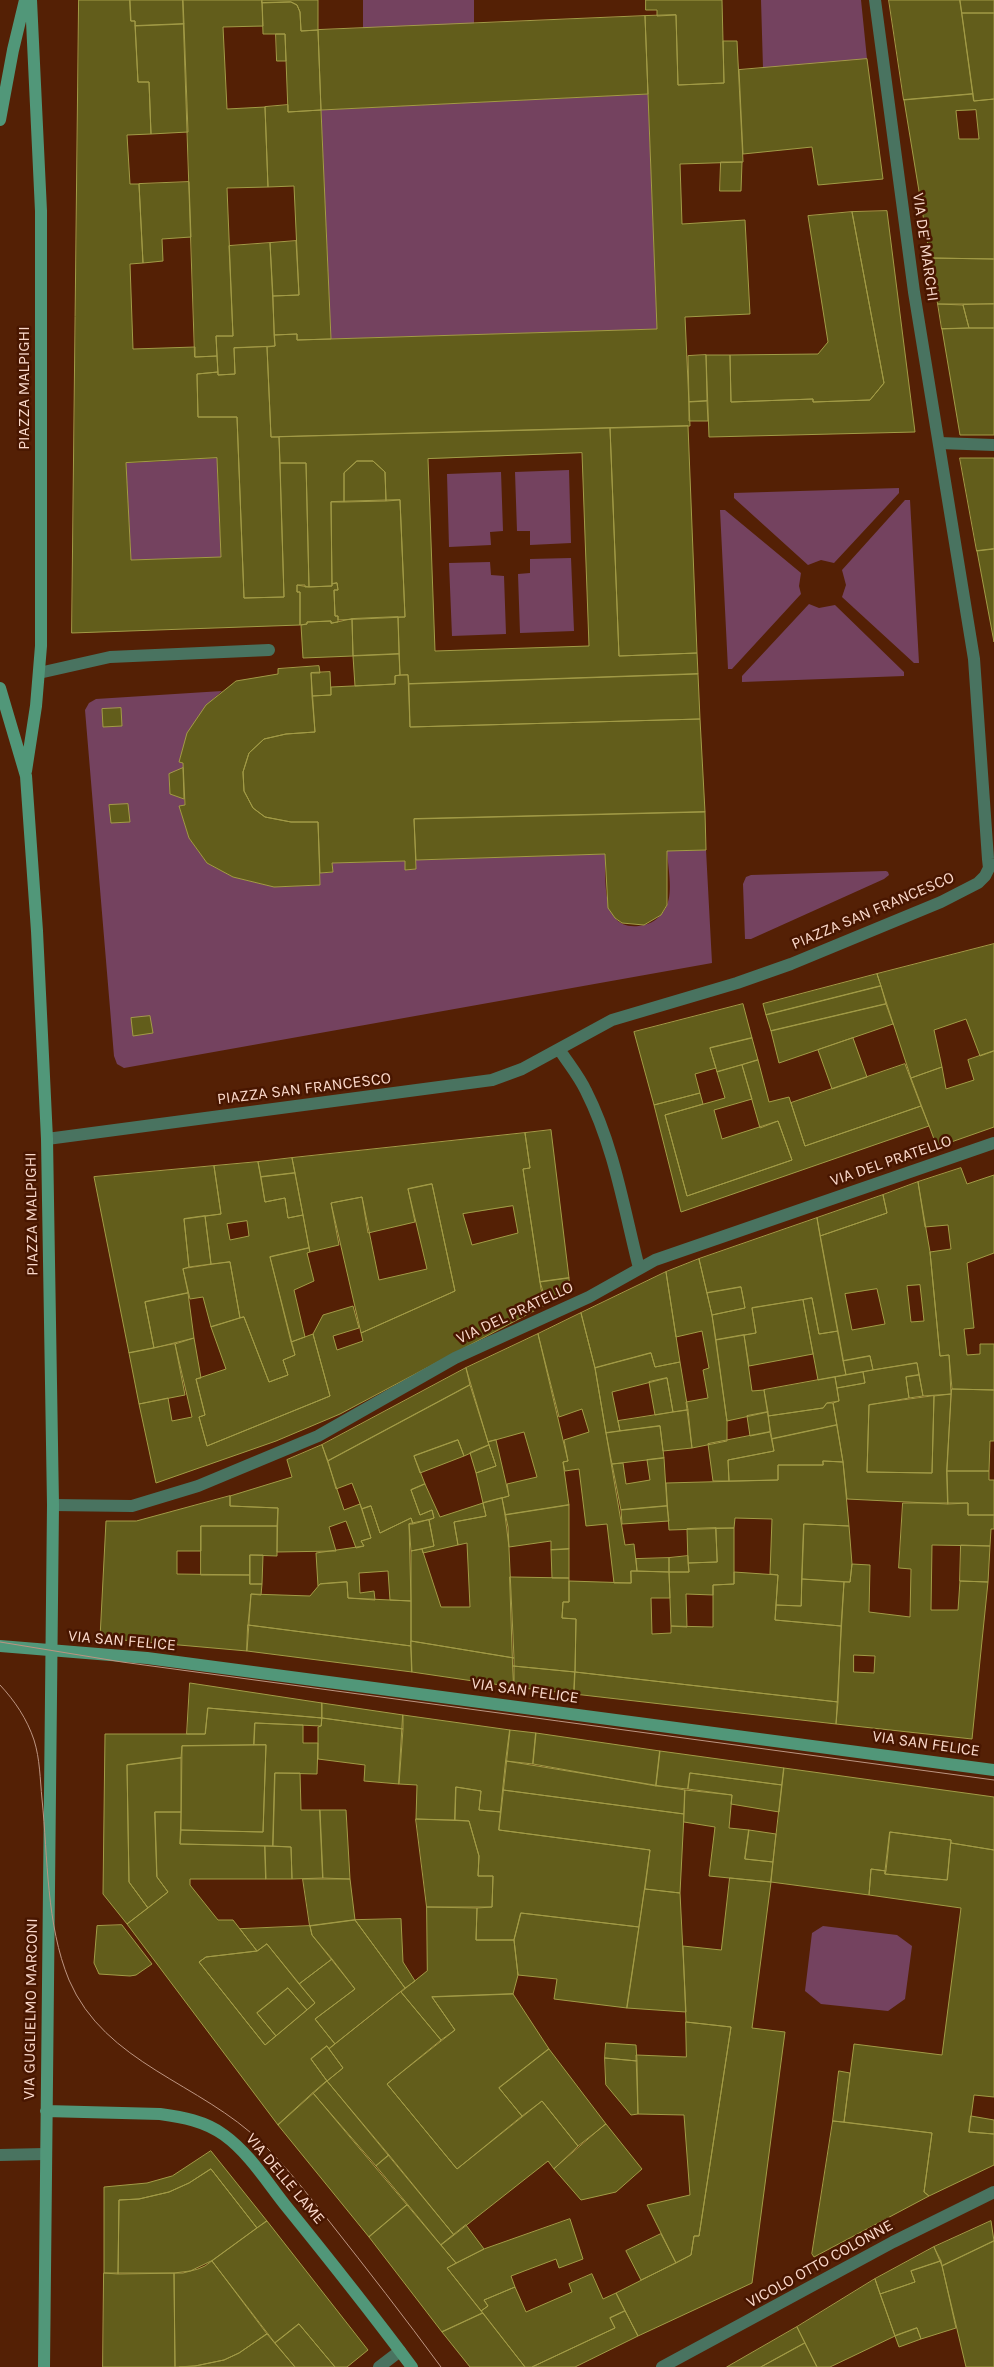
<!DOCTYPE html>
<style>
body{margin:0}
canvas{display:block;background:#542005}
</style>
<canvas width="994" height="2367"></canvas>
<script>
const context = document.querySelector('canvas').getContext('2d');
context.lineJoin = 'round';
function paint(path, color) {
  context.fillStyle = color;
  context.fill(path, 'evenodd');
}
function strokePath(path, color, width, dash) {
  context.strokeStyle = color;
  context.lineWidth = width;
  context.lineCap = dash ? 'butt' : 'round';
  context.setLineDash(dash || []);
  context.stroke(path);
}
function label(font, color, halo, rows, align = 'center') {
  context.font = font + ' Karla,sans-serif';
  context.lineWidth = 5;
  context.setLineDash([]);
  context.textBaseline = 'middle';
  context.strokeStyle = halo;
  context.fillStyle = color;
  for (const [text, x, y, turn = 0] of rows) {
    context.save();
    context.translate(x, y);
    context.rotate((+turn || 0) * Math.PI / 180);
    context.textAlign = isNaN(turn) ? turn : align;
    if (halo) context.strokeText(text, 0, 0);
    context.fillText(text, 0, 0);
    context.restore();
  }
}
paint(new Path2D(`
 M363,0H474V24L363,28Z
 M761,0H861L867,59L763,68Z
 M648,94L657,329L331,339L321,110Z
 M217,458L221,557L131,560L126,463Z
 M569,470L571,543L530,545V531H517L515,472Z
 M501,472L503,531L490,532L491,545L449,547L447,474Z
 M899,488V493L834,563L821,560L808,565L734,498V493Z
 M905,500H910L919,663H914L842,597L846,585L842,570Z
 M720,510H725L801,573L799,586L801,594L732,669H728Z
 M571,558L574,631L520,633L518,574L530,573V559Z
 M490,562L491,575L504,576L506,634L452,636L449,563Z
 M809,604L819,608L835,605L904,672V676L742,682V676Z
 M222,691C197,713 188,730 179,762L183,763V768L169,775L170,794L184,799L185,805L179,806L189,838L207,863L233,877L274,887L320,885V873L333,872L332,863L405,861L406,870L416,869V860L605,854C606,881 600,935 644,925C654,923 663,915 667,905C673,891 668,867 667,851L706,850L712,963L124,1068L117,1064L114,1056L85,710L89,703L96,699Z
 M886,871L888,872L889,875L884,879L751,939H745L743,884L746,877L751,875Z
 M823,1926L897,1935L912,1946L905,1999L888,2011L821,2004L805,1991L812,1933Z`), '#74425f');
const building = new Path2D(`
 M79,0H130L131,21H135L138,82H149L151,134L127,135L130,184H139L143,263L130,264L133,349L195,347V357L217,356L218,372L197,374L198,417H237L244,598L284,597L280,463H306L309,587L297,585V592H300V625L72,633ZM217,458L221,557L131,560L126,463Z
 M130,0H183L184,24L135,26V21H131Z
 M183,0H262L263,26L223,27L227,109L265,107L268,187L227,188L233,336H216L217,356L195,357Z
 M262,0H318V30L301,31L300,12L297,5L291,2L262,3Z
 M646,0H722L724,83L678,85L676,15L657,16V10H646Z
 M889,0H960L973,94L904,100Z
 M960,0H994V13H962Z
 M291,2L297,5L300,12L301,31L318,30L321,110L288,112L285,34H263L262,3Z
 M962,13H994V99L974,101Z
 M676,15L678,85L724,83L723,41H737L743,162L680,164L682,224L745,220L750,314L685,317L690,426L271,437L267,347L275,346L274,335L297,334V340L657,329L645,16Z
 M645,16L648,94L321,110L318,30Z
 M184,24L188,132L151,134L149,82H138L135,26Z
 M276,34H285L286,61H277Z
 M867,59L883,179L818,185L812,147L743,154L739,70Z
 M973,94L974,101L994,99V259L930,258L904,100ZM976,110L979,139H959L956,111Z
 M288,105V112L321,110L331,339L297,340V334L274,335L273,296L299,295L294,186L268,187L265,107Z
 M721,162H742L741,191H720Z
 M189,182L191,237L162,239L163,261L143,263L139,184Z
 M887,211L915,432L709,437L706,355H730L731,402L813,399V402L870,400L884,383L852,212Z
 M852,212L884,383L870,400L813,402V399L731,402L730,355L818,354L828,342L808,216Z
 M296,241L299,295L273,296L270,243Z
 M270,243L275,346L234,348L235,374L218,375L216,336H233L229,246Z
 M930,258L994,259V304H938Z
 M938,304L963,305L969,328L942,329Z
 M994,304V328H969L963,305Z
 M969,328H994V435H960L942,329Z
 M267,347L271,437H279L284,597L244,598L237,417H198L197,374L218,372V375L235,374L234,348Z
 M706,355L707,401L689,402L688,356Z
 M707,401L708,421H689V402Z
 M688,426L697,653L619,656L610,428Z
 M610,428L619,656L697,653L698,674L409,684L408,675H400L398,617H405L400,500L386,501L385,472L373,461H357L344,473V502H331L332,586L309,587L306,463H280L279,437ZM582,453L589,646L435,651L428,459Z
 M960,458H994V549L977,551Z
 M357,461H373L385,472L386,501L344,502V473Z
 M400,500L405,617L338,620V616H335L334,590H338L337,583L332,584L331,502Z
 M994,549V642L977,551Z
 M337,583L338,590H334L335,616H338V622L331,623V621L307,622V624L300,625V592H297V585H305V587L332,586V584Z
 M398,617L399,654L353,656L352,619Z
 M352,619L353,656L303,658L301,625L307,624V622L331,621V623Z
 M399,654L400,675L395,676V684L355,686L353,656Z
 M319,666L320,673H311L315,732L286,734L264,739L249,753L243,772L244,791L253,808L265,817L291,822H318L320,885L274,887L233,877L207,863L189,838L179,806L185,805L183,763L179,762L187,733L206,705L236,681L278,674V669Z
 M330,672L331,695L312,696L311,673Z
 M698,674L700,719L410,727L409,684Z
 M408,675L410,727L700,719L705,812L414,819L416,869L405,870V861L332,863L333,872L320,873L318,822H291L265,817L253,808L244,791L243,772L249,753L264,739L286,734L315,732L312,696L331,695V687L395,684V676Z
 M121,708L122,726L103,727L102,709Z
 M183,768L184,799L170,794L169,774Z
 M128,804L130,822L111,823L109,805Z
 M705,812L706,850L667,851V905L661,915L644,925L622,923L615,918L608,908L605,854L416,860L414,819Z
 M994,944V1051L980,1056L966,1019L934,1030L942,1067L911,1078L877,974Z
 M877,974L881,986L766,1015L763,1004Z
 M881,986L886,1004L771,1031L766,1015Z
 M743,1004L752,1038L710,1048L716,1068L695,1074L700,1093L654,1105L634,1032Z
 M886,1004L893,1024L779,1063L771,1031Z
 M150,1016L153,1033L133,1036L131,1018Z
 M752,1038L758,1060L717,1072L710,1048Z
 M853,1038L867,1077L832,1089L818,1050Z
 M994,1051V1127L937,1147L911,1078L942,1067L946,1089L974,1080L968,1060Z
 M758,1060L769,1102L789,1097L805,1146L921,1106L929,1126L681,1212L654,1105L700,1093L703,1104L665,1115L687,1196L792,1160L778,1121L760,1128L742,1065Z
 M905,1064L921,1106L805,1146L791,1103Z
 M742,1065L752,1099L714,1110L722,1139L778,1121L792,1160L687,1196L665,1115L725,1098L717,1072Z
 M551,1130L569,1278L540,1282L523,1169L530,1168L525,1133Z
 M525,1133L530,1168L523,1169L541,1289L547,1304L340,1414L276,1441L156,1483L139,1404L168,1398L172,1421L192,1417L175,1344L194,1338L201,1378L196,1379L205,1415L199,1417L207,1446L330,1396L313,1334L323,1315L353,1306L359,1328L333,1336L337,1350L363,1341L361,1333L455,1291L432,1184L408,1189L415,1222L368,1233L362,1197L331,1203L339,1245L310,1252L292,1158ZM513,1206L518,1233L472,1245L463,1214Z
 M292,1158L295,1173L261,1177L258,1162Z
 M258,1162L265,1202L285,1198L288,1218L303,1215L309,1248L270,1257L295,1355L283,1360L288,1375L269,1382L244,1317L240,1318L230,1262L211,1264L205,1216L221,1214L214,1166ZM247,1221L249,1236L230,1240L227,1224Z
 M214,1166L221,1214L184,1219L189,1267L183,1269L188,1293L145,1302L154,1348L129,1353L94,1177Z
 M961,1168L967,1184L994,1175V1253L967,1263L974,1328L964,1329L967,1355L980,1354V1344H994V1390L952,1389L949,1355L940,1356L930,1252L951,1249L948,1225L925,1227L918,1182Z
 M295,1173L303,1215L288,1218L285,1198L265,1202L261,1177Z
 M918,1182L930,1252L940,1356L949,1355L951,1394L923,1396L917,1363L873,1370L870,1356L843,1361L820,1236L887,1213L883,1195ZM920,1285L924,1321L911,1322L907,1286ZM877,1289L885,1324L852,1330L845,1294Z
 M432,1184L455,1291L361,1333L331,1203L362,1197L379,1280L427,1269L408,1189Z
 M883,1195L887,1213L820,1236L817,1218Z
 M205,1216L211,1264L189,1267L184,1219Z
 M817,1218L838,1331L819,1334L812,1298L752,1308L756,1333L716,1340L712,1315L745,1308L741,1287L707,1293L699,1259Z
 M309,1248L310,1252L307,1253L314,1281L294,1290L305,1337L291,1342L270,1257Z
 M699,1259L712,1315L727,1421V1441L692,1448L686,1402L708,1398L703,1370L709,1368L702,1331L676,1337L666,1272Z
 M230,1262L240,1318L211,1327L203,1297L190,1299L183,1269Z
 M666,1272L680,1362L655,1367L651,1353L595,1368L581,1313Z
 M569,1278L570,1293L547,1304L540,1282Z
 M741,1287L745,1308L712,1315L707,1293Z
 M188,1293L194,1338L154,1348L145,1302Z
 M812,1298L819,1334L838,1331L846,1375L818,1380L803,1300Z
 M803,1300L813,1354L749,1366L744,1335L756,1333L752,1308Z
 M581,1313L595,1368L625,1545L634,1544L637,1571H631V1583H614L607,1524L586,1526L579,1469L565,1471L563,1462L568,1461L564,1440L589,1432L582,1409L559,1417L538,1334Z
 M244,1317L269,1382L288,1375L283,1360L295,1355L291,1342L313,1334L330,1396L207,1446L199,1417L205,1415L196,1379L226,1369L211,1327Z
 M538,1334L568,1461L563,1462L569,1505L505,1515L502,1498L509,1496L507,1484L537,1477L524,1432L488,1442L466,1368Z
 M744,1335L752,1391L764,1390L768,1412L727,1421L716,1340Z
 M175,1344L185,1395L139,1404L129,1353Z
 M651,1353L655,1367L680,1362L688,1410L673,1412L667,1378L612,1392L620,1431L606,1433L595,1368Z
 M870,1356L873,1370L846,1375L843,1361Z
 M917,1363L919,1375L906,1377L909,1398L869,1405L867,1472L932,1473L934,1396L951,1394L947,1471L948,1504L847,1499L843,1462L833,1403L839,1401L837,1388L865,1383L863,1372Z
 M466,1368L470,1385L328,1461L322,1445Z
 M863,1372L865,1383L837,1388L835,1377Z
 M919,1375L923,1396L909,1398L906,1377Z
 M835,1377L839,1401L827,1403L823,1408L768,1416L764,1390Z
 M667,1378L673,1412L655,1415L649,1382Z
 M470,1385L489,1445L464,1456L458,1440L414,1456L425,1484L411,1490L420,1515L432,1510L434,1518L413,1524L411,1518L380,1533L371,1506L362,1509L352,1483L336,1489L328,1461Z
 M952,1389L994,1390V1441H990L989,1471H947Z
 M934,1396L932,1473L867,1472L869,1405Z
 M827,1403H833L837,1425L772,1439L768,1416L823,1408Z
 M688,1410L692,1448L663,1451L660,1426L620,1431L618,1421Z
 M768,1412L770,1432L750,1436L747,1416Z
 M837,1425L843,1462L823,1461V1465H778V1480L729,1481L728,1460L774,1451L772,1439Z
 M660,1426L664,1458L612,1464L606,1433Z
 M770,1432L774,1451L728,1460L729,1481H713L708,1444Z
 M458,1440L464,1456L420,1473L414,1456Z
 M496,1440L509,1496L483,1503L476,1473L496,1466L488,1442Z
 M322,1445L344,1510L360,1504L371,1538L361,1541L364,1546L356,1548L346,1521L329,1527L336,1551L277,1552L278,1508L230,1506V1496L292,1477L287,1460Z
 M489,1445L496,1466L476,1473L470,1453Z
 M664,1458L667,1506L621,1510L612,1464L623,1463L626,1484L650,1480L647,1460Z
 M823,1461L843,1462L849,1526L804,1524L801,1606L776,1605L778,1575L770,1574L772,1519L735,1518L734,1528L669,1530L666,1483L778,1480V1465H823Z
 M947,1471H989V1480H994V1515H968V1503L948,1504Z
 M425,1484L440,1517L483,1503L486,1516L454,1522L458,1545L423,1553L422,1549L434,1546L429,1520L434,1518L432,1510L420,1515L411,1490Z
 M230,1496V1506L278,1508L277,1526H201V1551H177V1574L250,1575V1584H262L261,1595L251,1594L247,1651L100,1638L106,1521H136Z
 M502,1498L508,1527L514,1658L411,1641V1551L422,1549L441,1607H470L467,1543L458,1545L454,1522L486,1516L483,1503Z
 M903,1503H968V1515H994V1529H991L990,1546L932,1545L931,1610H958L960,1581L988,1582L972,1739L836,1724L844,1582H850L852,1564L870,1565L869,1612L910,1617L911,1569L899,1568ZM854,1655L875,1656L874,1673L854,1672Z
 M569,1505V1549L551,1550V1541L509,1547L505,1515Z
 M371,1506L380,1533L411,1518L413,1524H409L411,1601L390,1600L388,1571L359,1573L360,1593L374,1591L375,1600L348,1598L347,1582L320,1584L318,1586L316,1553L364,1546L361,1541L371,1538L362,1509Z
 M667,1506L669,1521L622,1524L621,1510Z
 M429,1520L434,1546L411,1551L409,1524Z
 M804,1524L849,1526L852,1564L850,1582L802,1579Z
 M201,1526H277V1556L250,1555V1575H201Z
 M716,1528H734V1584L713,1585V1595L686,1594L687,1627L671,1626L669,1572H689L688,1563L717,1562Z
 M716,1528L717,1562L688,1563L687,1529Z
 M961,1545L990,1546L988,1582L960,1581Z
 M569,1549V1578H552L551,1550Z
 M250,1555H263L262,1584H250Z
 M688,1556L689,1572H669V1558Z
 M669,1558V1572L637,1571L636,1559Z
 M631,1571L669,1572L670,1598H651L652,1634L671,1633V1626L713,1627V1585L734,1584V1572L778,1575L775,1620L841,1626L838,1702L575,1672L576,1619L562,1618L563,1602H569V1581L631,1583Z
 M510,1577L569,1578V1602H563L562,1618L576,1619L575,1672L513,1666Z
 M802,1579L844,1582L841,1626L775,1620L776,1605L801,1606Z
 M347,1582L348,1598L411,1601V1646L248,1625L251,1594L310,1596L320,1584Z
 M248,1625L411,1646L412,1672L247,1651Z
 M411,1641L514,1658V1687L412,1672Z
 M513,1666L575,1672L574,1694L514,1687Z
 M575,1672L838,1702L836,1724L574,1694Z
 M190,1683L322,1703V1718L208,1708L205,1734H187Z
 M322,1703L403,1715V1729L322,1718Z
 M208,1708L322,1718L321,1726L255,1723L254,1745L182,1746L181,1758L127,1765L129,1882L148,1908L127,1924L103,1894L105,1734H205Z
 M403,1715L510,1730L501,1812L479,1810L481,1791L456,1787L455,1820L416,1819L417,1785L399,1784Z
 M322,1718L403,1729L399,1784L364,1781L365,1765L318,1759V1727L321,1726Z
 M255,1723L303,1725V1743H318L317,1774L275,1773L273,1846L180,1844L181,1830L263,1832L266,1745H254Z
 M510,1730L536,1733L533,1764L506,1761Z
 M536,1733L660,1751L656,1786L533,1764Z
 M266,1745L263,1832L181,1830L182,1746Z
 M660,1751L784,1768L782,1785L690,1773L688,1789L656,1786Z
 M181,1758V1812H155L157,1877L168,1892L148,1908L129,1882L127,1765Z
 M506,1761L685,1790L684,1814L503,1790Z
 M784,1768L994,1797V1850L951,1843V1840L890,1832L886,1871L871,1869L869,1895L771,1882Z
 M275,1773H300L301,1810H320L323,1878L292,1879L291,1847L273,1846Z
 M690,1773L782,1785L779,1812L731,1804L732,1795L688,1789Z
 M456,1787L481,1791L479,1810L501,1812L499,1830L650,1850L639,1927L521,1913L514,1940H476L477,1908L492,1907L493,1876H478L479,1856L469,1821L455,1820Z
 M503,1790L684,1814L680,1893L645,1889L650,1850L499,1830Z
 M685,1790L732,1795L729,1828L749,1830L745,1859L773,1862L771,1882L709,1876L715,1827L684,1822Z
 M320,1810H346L350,1879L323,1878Z
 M155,1812H181L180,1844L265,1846L266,1879H190V1885L218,1920H233L257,1951L206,1957L199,1962L265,2045L315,2003L299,1984L332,1959L355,1989L315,2019L335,2044L329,2049L327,2046L311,2059L327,2081L278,2125L127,1924L168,1892L157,1877Z
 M416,1819L469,1821L479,1856L478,1876H493L492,1907H427Z
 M749,1830L776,1834L773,1862L745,1859Z
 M890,1832L951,1840L947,1880L885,1874Z
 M951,1843L994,1850V2097L974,2095L969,2132L994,2134V2165L929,2196L924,2192L932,2133L844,2122L854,2044L942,2055L961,1908L869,1895L871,1869L886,1871L885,1874L947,1880Z
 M265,1846L291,1847L292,1879H266Z
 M730,1878L771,1882L752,2028L785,2032L752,2283L638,2336L616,2293L691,2255L694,2236H699L731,2027L686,2022L683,1946L721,1950Z
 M303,1879H350L355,1920L310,1926Z
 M645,1889L680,1893L686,2012L627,2008Z
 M427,1907L477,1908L476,1940H514L518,1975L513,1994L432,1997L455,2030L441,2040L401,1992L427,1971Z
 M521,1913L639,1927L627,2008L554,1999L557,1979L518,1975L514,1940Z
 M401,1919L403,1962L415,1981L405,1988L355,1920Z
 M355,1920L405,1988L335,2044L315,2019L355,1989L312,1935L310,1926Z
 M122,1925L152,1964L136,1975L130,1976L99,1974L94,1963L97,1926Z
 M310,1926L312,1935L332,1959L299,1984L267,1944L257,1951L240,1929Z
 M267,1944L315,2003L307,2010L288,1988L257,2013L276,2036L265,2045L199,1962L206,1957L257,1951Z
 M288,1988L307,2010L276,2036L257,2013Z
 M401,1992L441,2040L387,2084L457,2169L542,2101L578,2146L554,2169L548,2161L454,2235L327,2081L343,2068L329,2049Z
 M513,1994L549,2049L499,2088L522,2116L457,2169L387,2084L455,2030L432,1997Z
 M686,2022L731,2027L699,2236H694L691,2255L676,2263L647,2205L690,2195L684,2115L638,2114L636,2055L686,2057Z
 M606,2043L636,2045L637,2061L605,2058Z
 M327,2046L343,2068L327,2081L311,2059Z
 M549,2049L606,2124L578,2146L542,2101L522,2116L499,2088Z
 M605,2058L637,2061L638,2114L631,2115L606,2085Z
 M839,2071L850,2073L844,2122L833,2121Z
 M327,2081L389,2155L376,2166L313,2093Z
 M313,2093L407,2205L369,2237L278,2125Z
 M971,2116L994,2120V2134L969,2132Z
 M833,2121L932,2133L924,2192L929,2196L814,2257L812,2254Z
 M606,2124L642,2169L616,2192L581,2200L554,2169Z
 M211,2151L267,2221L257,2228L211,2169L189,2183L169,2192L139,2199L119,2200L118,2274L104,2273V2187L147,2183L172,2176Z
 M389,2155L454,2235L441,2245L376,2166Z
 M211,2169L257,2228L205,2266L198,2269L183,2273L118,2274L119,2200L139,2199L169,2192L189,2183Z
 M407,2205L456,2263L447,2268L483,2313L442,2332L369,2237Z
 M570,2219L583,2259L559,2268L556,2259L511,2276L515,2287L484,2300L488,2306L481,2311L447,2268L484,2249Z
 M267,2221L368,2350L347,2367H335L299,2324L275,2343L212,2261Z
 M991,2221L994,2241L942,2266L934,2247Z
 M466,2225L484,2249L456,2263L441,2245Z
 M661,2234L676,2263L641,2280L626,2251Z
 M994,2241V2367H966L942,2266Z
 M934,2247L941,2261L911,2271L915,2282L880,2294L875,2279Z
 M212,2261L267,2334L239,2353L224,2360L195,2366L175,2367L174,2273L190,2271Z
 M941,2261L956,2328L921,2339L917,2328L895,2336L880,2294L915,2282L911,2271Z
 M104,2273H174L175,2367H103Z
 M592,2274L603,2299L616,2293L625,2311L610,2318L615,2328L532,2367H525L481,2311L488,2306L484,2300L515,2287L526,2312L572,2292L569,2284Z
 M875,2279L895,2336L830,2367H817L797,2327Z
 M625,2311L638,2336L575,2367H532L615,2328L610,2318Z
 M483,2313L525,2367H470L442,2332Z
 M299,2324L335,2367H295L275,2343Z
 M797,2327L805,2343L761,2367H727Z
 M917,2328L921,2339L899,2347L895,2336Z
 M267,2334L295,2367H179L195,2366L224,2360L239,2353Z
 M805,2343L817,2367H761Z`);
paint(building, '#625d1b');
strokePath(building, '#a29b46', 1);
strokePath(new Path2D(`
 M939,443L994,445
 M39,673L110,657L269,650
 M662,2367L893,2242L994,2192`), '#497360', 12);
strokePath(new Path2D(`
 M559,1049C568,1063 579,1076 586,1091C614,1146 624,1209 639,1268
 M47,1139L492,1080L522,1069L612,1020L737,983L791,964L941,902L978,883L985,876L989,868L988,859L974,659L914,292L875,0
 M53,1505L132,1506L198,1486L318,1436L455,1358L589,1297L655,1260L994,1143
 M0,2155L45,2154
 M379,2367L400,2351`), '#497360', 12);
strokePath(new Path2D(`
 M0,120L13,50L25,0
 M0,688L26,776L37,931L47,1139L53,1505L44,2367
 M26,771L36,706L41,646V211L31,0
 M0,1646L147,1658L994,1770
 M46,2111L160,2114C182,2117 205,2121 224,2135C249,2153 267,2182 286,2206C329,2259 371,2312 412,2367`), '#519779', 12);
strokePath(new Path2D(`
 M0,1642L122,1662L994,1780
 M0,1685C15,1701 27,1719 34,1740C40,1759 40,1779 42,1799C48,1858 46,1924 69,1980C105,2064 201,2083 262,2143C287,2167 307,2194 329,2221C367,2269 405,2318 441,2367`), '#bc9481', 1);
label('16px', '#fad8ca', '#481600', [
 ["VIA DE' MARCHI",925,247,82],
 ["PIAZZA MALPIGHI",24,388,-90],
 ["PIAZZA SAN FRANCESCO",873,911,-23],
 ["PIAZZA SAN FRANCESCO",304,1089,-7],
 ["VIA DEL PRATELLO",891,1161,-19],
 ["PIAZZA MALPIGHI",32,1214,-91],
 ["VIA DEL PRATELLO",515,1313,-25],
 ["VIA SAN FELICE",122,1641,5],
 ["VIA SAN FELICE",525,1691,8],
 ["VIA SAN FELICE",926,1744,8],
 ["VIA GUGLIELMO MARCONI",31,2009,-89],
 ["VIA DELLE LAME",285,2179,50],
 ["VICOLO OTTO COLONNE",820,2264,-29]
]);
</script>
